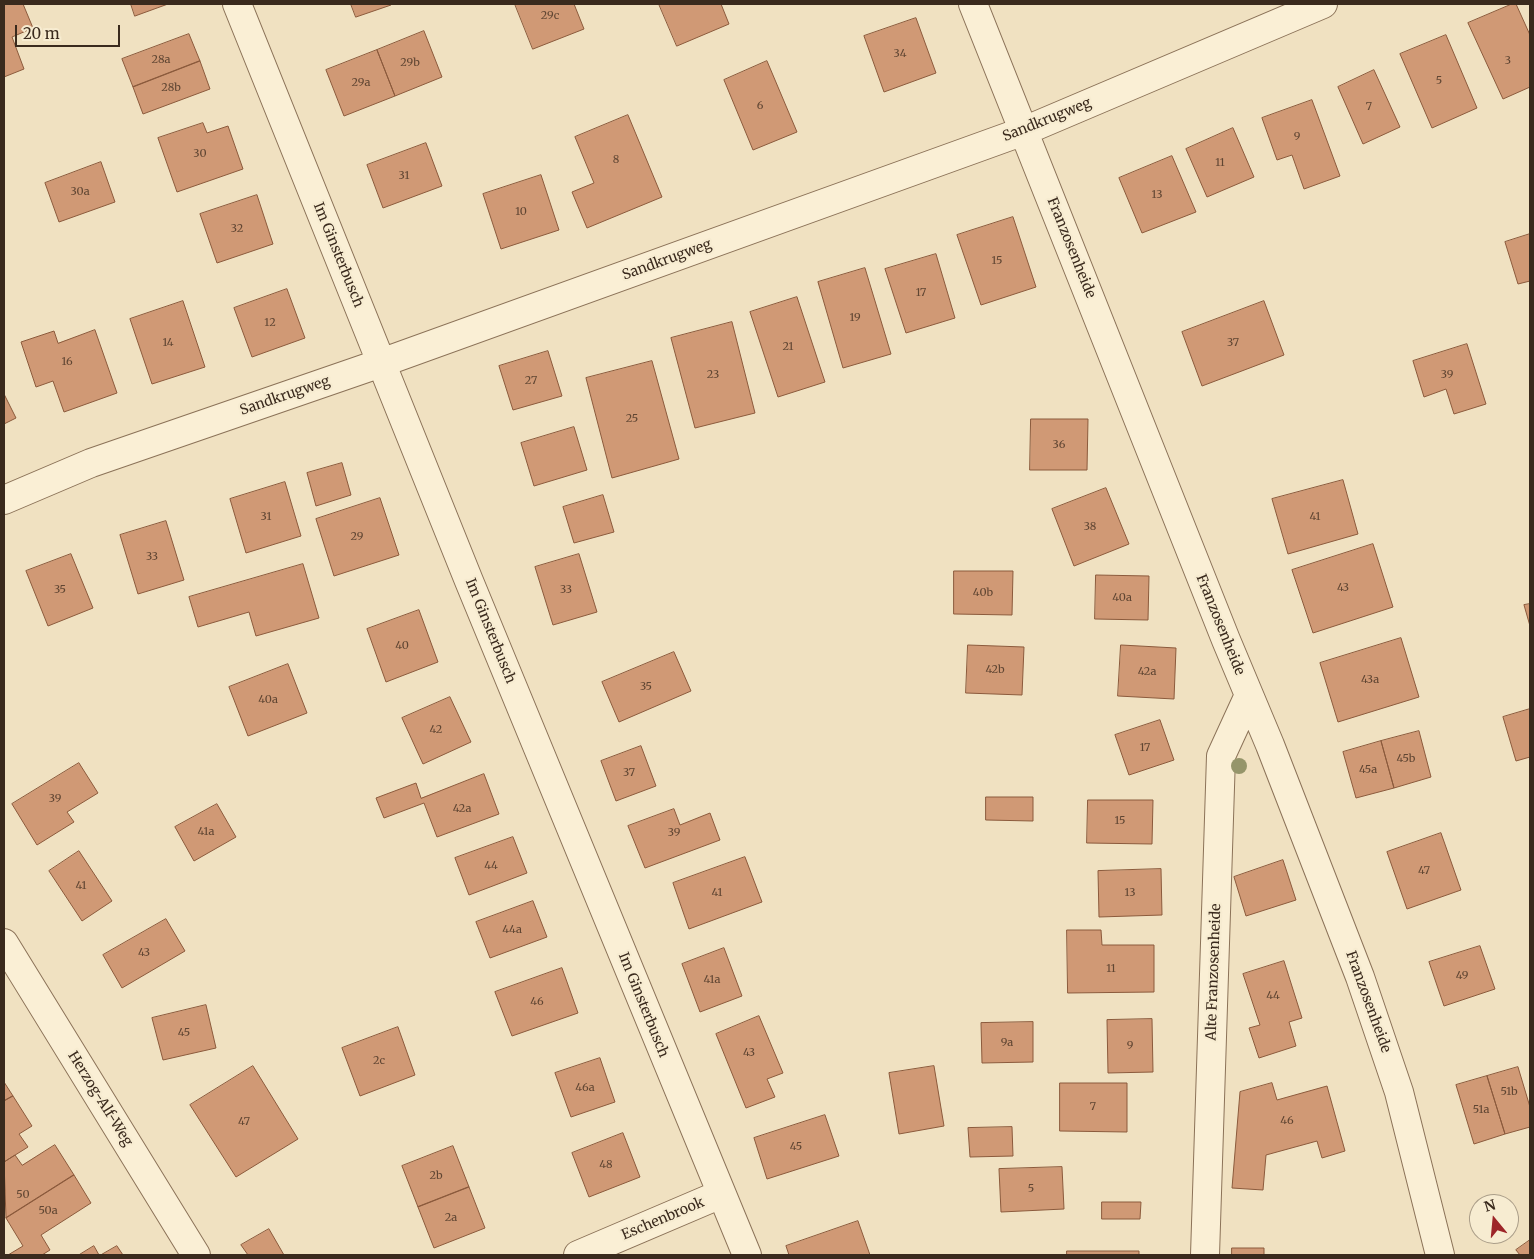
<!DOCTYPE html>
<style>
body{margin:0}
#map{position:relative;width:1534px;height:1259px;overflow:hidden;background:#f0e1c1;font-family:Merriweather,serif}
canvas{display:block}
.frame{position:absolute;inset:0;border:5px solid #3a2a1d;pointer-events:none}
.north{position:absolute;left:1469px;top:1194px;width:50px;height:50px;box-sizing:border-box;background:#f7ecd1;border:1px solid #ab9e89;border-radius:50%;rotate:343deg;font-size:14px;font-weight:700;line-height:20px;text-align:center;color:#3a2a1d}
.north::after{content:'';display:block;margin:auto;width:18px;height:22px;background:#9d2528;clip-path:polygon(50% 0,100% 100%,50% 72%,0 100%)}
.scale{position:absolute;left:15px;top:25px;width:105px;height:22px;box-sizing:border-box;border:2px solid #3a2a1d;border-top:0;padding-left:6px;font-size:15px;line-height:18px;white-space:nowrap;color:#3a2a1d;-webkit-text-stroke:4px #f7ecd1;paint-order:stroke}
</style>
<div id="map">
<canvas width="1534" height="1259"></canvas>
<div class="frame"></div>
<div class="north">N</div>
<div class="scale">20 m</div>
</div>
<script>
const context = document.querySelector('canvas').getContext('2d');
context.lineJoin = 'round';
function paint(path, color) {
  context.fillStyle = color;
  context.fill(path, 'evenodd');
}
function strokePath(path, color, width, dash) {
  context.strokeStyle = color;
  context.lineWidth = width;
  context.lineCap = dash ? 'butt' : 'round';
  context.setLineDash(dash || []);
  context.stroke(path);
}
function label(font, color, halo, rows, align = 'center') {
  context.font = font + ' Merriweather,serif';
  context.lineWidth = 4.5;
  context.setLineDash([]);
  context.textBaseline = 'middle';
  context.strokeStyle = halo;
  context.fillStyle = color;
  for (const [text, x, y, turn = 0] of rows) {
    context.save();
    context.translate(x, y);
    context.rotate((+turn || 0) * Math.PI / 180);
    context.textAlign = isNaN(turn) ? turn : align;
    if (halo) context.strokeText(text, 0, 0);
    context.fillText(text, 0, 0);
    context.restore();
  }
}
const building = new Path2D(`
 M4,4H23L33,28L12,37L24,69L4,77Z
 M131,4H168L135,16Z
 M351,4H390L391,5L356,17Z
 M515,4H574L584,29L533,49Z
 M659,4H721L729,24L677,46Z
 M1512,4H1516L1530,35V87L1503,99L1468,23Z
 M916,18L936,73L884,92L864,36Z
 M424,31L442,77L395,96L377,50Z
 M189,34L200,61L133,87L122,59Z
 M1446,35L1477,108L1432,128L1400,54Z
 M377,50L395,96L344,116L326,70Z
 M200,61L210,89L143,114L133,87Z
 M767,61L797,132L753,150L724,80Z
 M1374,70L1400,127L1363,144L1338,87Z
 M1312,100L1340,176L1304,189L1292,155L1277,160L1262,118Z
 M628,115L662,197L587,228L572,192L594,183L575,137Z
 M203,123L207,133L228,126L243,169L177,192L158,138Z
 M1233,128L1254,177L1207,197L1186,149Z
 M426,143L442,186L383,208L367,165Z
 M1172,156L1196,212L1142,233L1119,178Z
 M101,162L115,202L59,222L45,183Z
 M541,175L559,230L501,249L483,194Z
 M257,195L273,244L217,263L200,214Z
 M1013,217L1036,287L981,305L957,235Z
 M1530,234V281L1518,284L1505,242Z
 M936,254L955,318L906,333L885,269Z
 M865,268L891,354L843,368L818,282Z
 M287,289L305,338L252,357L234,308Z
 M797,297L825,382L778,397L750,312Z
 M183,301L205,367L152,384L130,319Z
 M1264,301L1284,355L1202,386L1182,332Z
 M732,322L755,413L695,428L671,338Z
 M95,330L117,393L64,412L53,381L36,387L21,342L54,331L58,343Z
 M1467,344L1486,404L1454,414L1446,389L1424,397L1413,361Z
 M548,351L562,396L513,410L499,366Z
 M652,361L679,459L612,478L586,378Z
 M4,394L16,418L4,424Z
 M1031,419H1088L1087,470H1030Z
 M574,427L587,470L534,486L521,443Z
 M342,463L351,495L316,506L307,473Z
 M1343,480L1358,534L1288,554L1272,499Z
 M285,482L301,536L246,553L230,499Z
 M1106,488L1129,544L1074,566L1052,509Z
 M603,495L614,532L574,543L563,507Z
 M380,498L399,555L334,576L316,519Z
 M166,521L184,580L138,594L120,535Z
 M1373,544L1393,607L1313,633L1292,570Z
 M71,554L93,608L48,626L26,571Z
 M579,554L597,612L553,625L535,567Z
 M303,564L319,618L256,636L249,612L198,627L189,597Z
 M954,571H1013L1012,615L954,614Z
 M1096,575L1149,576L1148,620L1095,619Z
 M1530,604V626L1524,605Z
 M419,610L438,662L386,682L367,629Z
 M1401,638L1419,697L1338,722L1320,663Z
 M968,645L1024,647L1022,695L966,693Z
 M1121,645L1176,648L1174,699L1118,696Z
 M674,652L691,691L619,722L602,682Z
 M288,664L307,713L248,736L229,687Z
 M450,697L471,742L423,764L402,718Z
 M1530,709V757L1516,761L1503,717Z
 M1160,720L1174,760L1129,775L1115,735Z
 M1419,731L1431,777L1394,788L1381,741Z
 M1381,741L1394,788L1356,798L1343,752Z
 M641,746L656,786L616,801L601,761Z
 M79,763L98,793L67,812L74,822L37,845L12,804Z
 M484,774L499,814L437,837L424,803L384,818L376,798L416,783L421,798Z
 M986,797H1033V821L986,820Z
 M1088,800H1153L1152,844L1087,843Z
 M217,804L236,837L194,861L175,827Z
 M674,809L680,825L710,813L720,840L645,868L628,826Z
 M1441,833L1461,890L1407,909L1387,852Z
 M513,837L527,873L469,895L455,858Z
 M79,851L112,901L82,921L49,871Z
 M745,857L762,902L689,929L673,883Z
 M1283,860L1296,900L1246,916L1234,877Z
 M1161,869L1162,915L1099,917L1098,871Z
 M533,901L547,937L490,958L476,922Z
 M166,919L185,951L122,988L103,955Z
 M1067,930H1101L1102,945H1154V992L1068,993Z
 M1480,946L1495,989L1444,1006L1429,962Z
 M724,948L742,996L700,1012L682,964Z
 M1284,961L1302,1018L1289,1022L1296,1046L1259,1058L1249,1028L1260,1025L1243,974Z
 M562,968L578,1013L512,1036L495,992Z
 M206,1005L216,1048L163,1060L152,1018Z
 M759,1016L783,1073L767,1079L775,1097L746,1108L716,1034Z
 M1152,1019L1153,1072L1108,1073L1107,1020Z
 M1033,1022V1062L982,1063L981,1023Z
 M398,1027L415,1075L360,1096L342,1048Z
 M600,1058L615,1102L571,1117L555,1073Z
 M253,1066L298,1139L236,1177L190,1105Z
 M934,1066L944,1126L899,1134L889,1073Z
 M1518,1067L1530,1107V1127L1505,1134L1487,1076Z
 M1487,1076L1505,1134L1474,1144L1456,1085Z
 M4,1082L13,1096L4,1101Z
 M1060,1083H1127V1132L1060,1131Z
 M1272,1083L1277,1100L1327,1086L1345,1151L1322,1158L1317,1141L1266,1155L1263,1190L1232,1188L1240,1092Z
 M13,1096L32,1126L19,1134L28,1147L4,1162V1101Z
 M825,1115L839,1156L767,1179L754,1138Z
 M1012,1127L1013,1156L970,1157L968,1128Z
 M623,1133L640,1177L589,1197L572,1153Z
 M55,1145L74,1175L6,1218L4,1162L15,1155L22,1165Z
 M453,1146L469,1187L418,1207L402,1166Z
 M1062,1167L1064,1209L1001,1212L999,1169Z
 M74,1175L91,1203L41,1235L50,1250L42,1255H8L23,1246L6,1218Z
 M469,1187L485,1228L434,1248L418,1207Z
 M1102,1202H1141L1140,1219H1102Z
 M858,1221L870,1255H789L786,1246Z
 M269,1229L284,1255H248L241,1245Z
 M1530,1240V1255H1520L1516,1250Z
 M94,1246L99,1255H79Z
 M117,1246L123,1255H101Z
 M1232,1248H1264V1255H1232Z
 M1067,1251H1139V1255H1067Z`);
paint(building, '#d09975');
strokePath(building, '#8b5a3c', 1);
const street = new Path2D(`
 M237,4L469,581L747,1255
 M973,4L1226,640L1270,745L1360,977L1399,1092L1440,1255
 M4,500L91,463L381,363L1024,131L1323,4
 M4,943L196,1255
 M578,1255L721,1194
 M1205,1255L1221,756L1249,695`);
strokePath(street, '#8b7258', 30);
strokePath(street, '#faefd5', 28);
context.fillStyle = '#95956a';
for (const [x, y] of [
 [1239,766]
]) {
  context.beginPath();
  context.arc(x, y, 8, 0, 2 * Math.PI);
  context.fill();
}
label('11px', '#604633', null, [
 ["29c",550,16],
 ["34",900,54],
 ["28a",161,60],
 ["3",1508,61],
 ["29b",410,63],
 ["5",1439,81],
 ["29a",361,83],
 ["28b",171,88],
 ["6",760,106],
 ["7",1369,107],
 ["9",1297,137],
 ["30",200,154],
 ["8",616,160],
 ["11",1220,163],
 ["31",404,176],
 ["30a",80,192],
 ["13",1157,195],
 ["10",521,212],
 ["32",237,229],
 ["15",997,261],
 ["17",921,293],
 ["19",855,318],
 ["12",270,323],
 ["14",168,343],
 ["37",1233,343],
 ["21",788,347],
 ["16",67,362],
 ["23",713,375],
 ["39",1447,375],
 ["27",531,381],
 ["25",632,419],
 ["36",1059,445],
 ["31",266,517],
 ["41",1315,517],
 ["38",1090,527],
 ["29",357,537],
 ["33",152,557],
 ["43",1343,588],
 ["35",60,590],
 ["33",566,590],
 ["40b",983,593],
 ["40a",1122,598],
 ["40",402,646],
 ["42b",995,670],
 ["42a",1147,672],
 ["43a",1370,680],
 ["35",646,687],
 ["40a",268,700],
 ["42",436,730],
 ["17",1145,748],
 ["45b",1406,759],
 ["45a",1368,770],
 ["37",629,773],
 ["39",55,799],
 ["42a",462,809],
 ["15",1120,821],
 ["41a",206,832],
 ["39",674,833],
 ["44",491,866],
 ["47",1424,871],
 ["41",81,886],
 ["41",717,893],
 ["13",1130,893],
 ["44a",512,930],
 ["43",144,953],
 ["11",1111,969],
 ["49",1462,976],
 ["41a",712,980],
 ["44",1273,996],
 ["46",537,1002],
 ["45",184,1033],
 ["9a",1007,1043],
 ["9",1130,1046],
 ["43",749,1053],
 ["2c",379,1061],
 ["46a",585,1088],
 ["51b",1509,1092],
 ["7",1093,1107],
 ["51a",1481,1110],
 ["46",1287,1121],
 ["47",244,1122],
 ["45",796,1147],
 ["48",606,1165],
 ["2b",436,1176],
 ["5",1031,1189],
 ["50",23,1195],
 ["50a",48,1211],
 ["2a",451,1218]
]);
label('14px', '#3a2a1d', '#f7ecd1', [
 ["Sandkrugweg",1047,120,-22],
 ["Franzosenheide",1071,248,68],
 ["Im Ginsterbusch",338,255,68],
 ["Sandkrugweg",667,260,-20],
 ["Sandkrugweg",285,396,-19],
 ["Franzosenheide",1220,625,68],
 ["Im Ginsterbusch",490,631,68],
 ["Alte Franzosenheide",1214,972,-88],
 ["Franzosenheide",1368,1002,70],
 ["Im Ginsterbusch",643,1005,68],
 ["Herzog-Alf-Weg",100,1099,58],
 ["Eschenbrook",663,1219,-23]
]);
</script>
